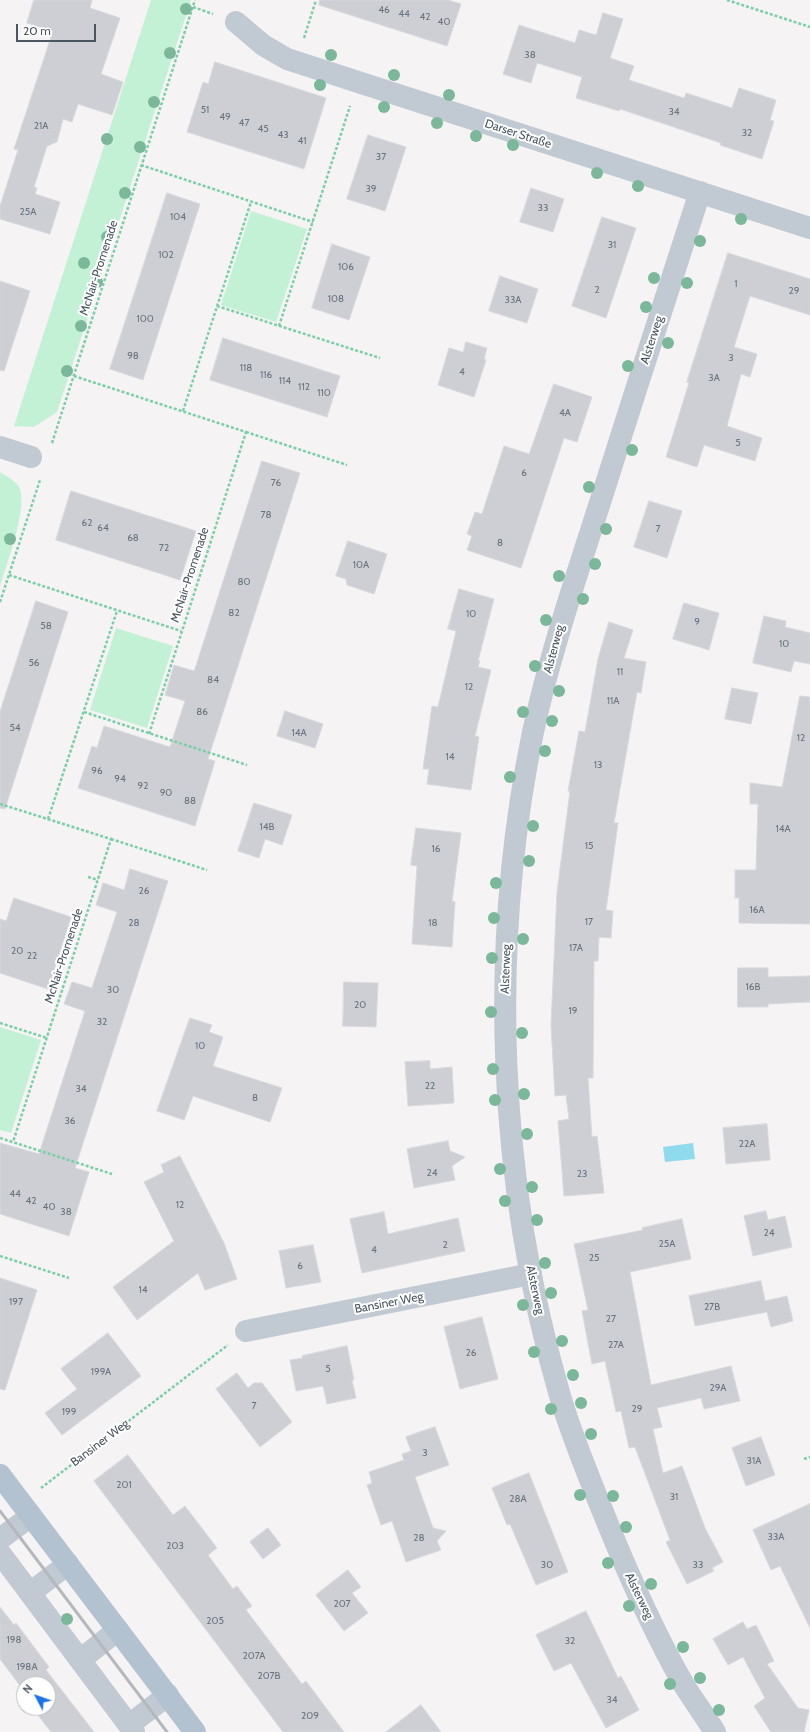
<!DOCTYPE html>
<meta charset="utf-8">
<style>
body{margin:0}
#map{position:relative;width:810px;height:1732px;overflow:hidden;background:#f5f3f3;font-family:Cabin,sans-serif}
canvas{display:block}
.north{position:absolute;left:16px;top:1676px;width:40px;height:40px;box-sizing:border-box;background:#fff;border:1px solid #b7bbc0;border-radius:50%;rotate:311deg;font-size:11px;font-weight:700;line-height:16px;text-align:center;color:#4a5661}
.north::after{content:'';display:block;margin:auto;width:14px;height:18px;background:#1a73e8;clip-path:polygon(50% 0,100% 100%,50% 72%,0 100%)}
.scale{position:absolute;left:16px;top:24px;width:80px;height:18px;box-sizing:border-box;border:2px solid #4a5661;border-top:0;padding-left:5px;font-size:12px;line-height:14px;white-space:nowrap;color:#4a5661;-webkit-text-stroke:3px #fff;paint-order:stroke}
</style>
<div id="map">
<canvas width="810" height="1732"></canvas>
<div class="north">N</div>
<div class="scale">20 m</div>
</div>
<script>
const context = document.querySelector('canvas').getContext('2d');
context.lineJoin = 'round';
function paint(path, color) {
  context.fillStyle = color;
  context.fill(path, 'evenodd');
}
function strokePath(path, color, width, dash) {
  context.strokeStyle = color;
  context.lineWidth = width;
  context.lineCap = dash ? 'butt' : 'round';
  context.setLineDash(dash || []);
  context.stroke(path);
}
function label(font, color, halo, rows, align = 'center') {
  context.font = font + ' Cabin,sans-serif';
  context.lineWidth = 4;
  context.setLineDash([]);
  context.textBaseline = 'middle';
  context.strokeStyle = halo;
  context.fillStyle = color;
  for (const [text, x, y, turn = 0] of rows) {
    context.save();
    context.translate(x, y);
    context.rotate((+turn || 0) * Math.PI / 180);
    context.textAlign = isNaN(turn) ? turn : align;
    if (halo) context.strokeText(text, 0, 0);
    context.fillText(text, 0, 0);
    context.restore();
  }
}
paint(new Path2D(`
 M151,0H191L57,412L34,427L14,426Z
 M251,211L307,229L276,322L221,305Z
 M0,472C6,476 16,481 19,487C29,505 6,566 0,586Z
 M116,628L173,646L147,728L90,710Z
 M0,1027L41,1040L11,1133L0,1130Z`), '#c3f1d5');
paint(new Path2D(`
 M693,1143L695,1159L665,1162L663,1147Z`), '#90daee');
const building = new Path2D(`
 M34,0H92L90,8L120,18L101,74L123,82L112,115L78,104L72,122L63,119L57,142L47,146L34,187L37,188L35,194L60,202L50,234L0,219V206L18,150L14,149L53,31L27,23Z
 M320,0H448L461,4L447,46L319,5Z
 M603,13L623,19L610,58L634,66L629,80L684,98L686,93L732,108L739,88L776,100L770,120L774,121L762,159L720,145L721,143L620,109L619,111L576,98L582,77L537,63L531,83L503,74L519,25L575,43L579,30L596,35Z
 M215,62L326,98L304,169L187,132L203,82L208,84Z
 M368,135L406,147L385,211L347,199Z
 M531,188L564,199L553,232L520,222Z
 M167,193L200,204L143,380L110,369Z
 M602,217L636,228L606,318L572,306Z
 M332,244L370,257L349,320L312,308Z
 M728,253L810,279V315L750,296L734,347L757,354L750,377L741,374L727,426L762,438L755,461L704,445L697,467L666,457L689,383L687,382Z
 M500,276L538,289L527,323L489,311Z
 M0,281L30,291L4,371L0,370Z
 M223,338L340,376L327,417L210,380Z
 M466,342L487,348L484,359L486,360L474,397L438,385L449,348L463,352Z
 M554,384L592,397L577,442L564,438L521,568L467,550L472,536L467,534L475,512L482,514L504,446L529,454Z
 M262,461L300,473L208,759L215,761L195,826L78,788L92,746L97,748L104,726L170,747L185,701L165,695L174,665L194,671Z
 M71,491L196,531L180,580L56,540Z
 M649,501L682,511L667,558L634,547Z
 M348,541L387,554L374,594L347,585L346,579L336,576Z
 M459,589L494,599L478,661H480L478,667L491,670L475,736L479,737L471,790L427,784L429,769H423L432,706L438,707L456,631L448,629Z
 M36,601L68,612L5,809L0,808V712Z
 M684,603L719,613L709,650L673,639Z
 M764,616L786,621L785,627L810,633V664L794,661L791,672L753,663Z
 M609,622L633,630L624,658L646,662L641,693L637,692L614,823H618L606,910L613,911L611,938L599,937L598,961H594L593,1078H588L592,1137L597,1136L604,1193L564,1196L558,1121L569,1119L566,1095L555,1096L551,1025L557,892L570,791H568L579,731L585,732L598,659Z
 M732,688L758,693L751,724L725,719Z
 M800,696L810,697V924L739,923V898H735V870H756L758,804H750V783L782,787Z
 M285,711L323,724L315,748L277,736Z
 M254,803L292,815L282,845L265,839L259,858L238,851Z
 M416,828L461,833L452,901L455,902L452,947L412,944L417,866L411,865Z
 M130,869L168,881L75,1168L89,1172L69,1236L0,1214V1143L39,1154L85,1011L64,1004L72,982L92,988L117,912L96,905L103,883L124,890Z
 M14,898L71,917L48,989L0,973V919L6,921Z
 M738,968H768V977L810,976V1002L768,1004V1007H738Z
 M344,982L378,983L376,1027L343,1026Z
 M190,1018L212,1025L209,1032L223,1037L213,1066L282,1088L270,1122L193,1096L184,1120L157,1111Z
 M430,1061V1069L452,1067L454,1103L408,1106L405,1062Z
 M767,1124L770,1160L726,1164L723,1128Z
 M448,1141L450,1151L465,1157L452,1166L455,1180L414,1188L407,1149Z
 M180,1156L224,1243L237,1279L205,1290L198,1273L137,1320L113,1287L174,1241L144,1182L164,1172L161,1165Z
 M766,1211L768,1220L785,1216L792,1247L753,1256L744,1216Z
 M384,1212L388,1234L458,1218L465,1251L362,1273L350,1219Z
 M682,1219L691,1259L630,1272L651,1385L731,1366L740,1401L704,1409L701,1398L657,1408L662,1427L653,1429L663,1473L682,1466L705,1528L723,1562L712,1568L714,1571L687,1584L666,1542L670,1540L635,1447L629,1448L621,1411L616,1412L605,1361L592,1364L582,1311L588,1310L574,1244L643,1230L642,1228Z
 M313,1245L321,1282L286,1288L279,1251Z
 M0,1278L37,1290L5,1390L0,1389Z
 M761,1281L765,1301L787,1296L793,1321L771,1327L767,1312L695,1326L689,1296Z
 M482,1317L498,1379L460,1389L444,1327Z
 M108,1333L141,1376L62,1435L45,1413L77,1389L61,1369Z
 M347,1346L354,1380H352L356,1398L327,1404L323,1386L296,1391L290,1360L303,1358L302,1356Z
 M237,1373L248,1388L254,1383H262L292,1422L260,1447L216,1389Z
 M435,1427L449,1465L415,1477L433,1528L446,1531L437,1541L441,1550L406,1562L392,1521L381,1525L367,1485L372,1483L369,1472L404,1460L402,1454L411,1451L406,1437Z
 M761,1437L775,1475L746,1486L732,1448Z
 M128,1455L173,1515L185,1506L217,1548L208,1555L233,1589L237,1586L252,1606L246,1610L302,1684L306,1681L344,1732H283L94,1481Z
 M529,1473L568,1572L536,1585L510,1524L507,1525L492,1488Z
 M810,1504V1628L780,1566L771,1570L753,1530Z
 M268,1528L281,1545L263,1559L250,1542Z
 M348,1570L361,1587L352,1593L368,1613L344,1631L316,1595Z
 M0,1607L14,1625L16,1623L49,1667L46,1670L94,1732H51L34,1710L37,1708H48V1684H24V1691L0,1659Z
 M586,1611L618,1678L621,1676L639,1710L606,1728L571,1663L554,1671L536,1635Z
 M743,1622L747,1629L756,1625L774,1661L767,1664L798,1708L809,1710L804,1732H771L754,1706L765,1698L743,1657L728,1665L713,1639Z
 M421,1705L441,1732H386Z`);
paint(building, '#cdcfd5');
strokePath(building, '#d7d9de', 1);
strokePath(new Path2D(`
 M727,0L810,27
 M193,7L213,14
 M304,38L316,0
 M141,165L313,222
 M217,306L380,358
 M279,326L350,106
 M74,376L246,432L149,734
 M183,411L251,202
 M246,432L347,465
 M52,443L195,0
 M9,575L181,631
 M0,602L40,480
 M84,712L247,765
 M0,804L111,839L13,1142
 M48,819L117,611
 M111,839L207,870
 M88,877L98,880
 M0,1023L47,1038
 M0,1138L112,1174
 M0,1256L69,1278
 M804,1459L810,1457
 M41,1488L228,1345`), '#7ad0a6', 2.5, [3, 2]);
strokePath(new Path2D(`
 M236,22L263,45L287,59L810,228
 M700,192C665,300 630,407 596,515C573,587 549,658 533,732C488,951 498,1181 560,1396C572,1437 589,1477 605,1517C628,1574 653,1631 684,1685C694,1701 705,1716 715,1732
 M0,447L31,457
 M246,1331L531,1274
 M0,1539L31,1516
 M0,1553L134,1732
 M30,1593L68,1564
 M80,1660L118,1630
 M129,1725L168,1695`), '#c1cad2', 22);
strokePath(new Path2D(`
 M0,1475L195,1732`), '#b3c2d1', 22);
strokePath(new Path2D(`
 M0,1511L167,1732`), '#b5b8bd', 3);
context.fillStyle = '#7bb799';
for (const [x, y] of [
 [186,9],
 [170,53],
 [331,55],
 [394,75],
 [320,85],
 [449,95],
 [154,102],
 [384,107],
 [437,123],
 [476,136],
 [107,139],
 [513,145],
 [140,147],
 [597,173],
 [638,186],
 [125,193],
 [741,219],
 [107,237],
 [700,241],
 [84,263],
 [654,278],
 [97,282],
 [687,283],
 [646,307],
 [81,326],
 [668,343],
 [628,366],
 [67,371],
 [632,450],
 [589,487],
 [606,529],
 [10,539],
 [595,564],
 [559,576],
 [583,599],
 [546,620],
 [535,666],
 [559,691],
 [523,712],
 [552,721],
 [545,751],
 [510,777],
 [533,826],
 [529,861],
 [496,883],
 [494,918],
 [523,939],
 [492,958],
 [491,1012],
 [522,1033],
 [493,1069],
 [524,1094],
 [495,1100],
 [527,1134],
 [500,1169],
 [532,1187],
 [505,1201],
 [537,1220],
 [545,1263],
 [551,1293],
 [523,1305],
 [562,1341],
 [534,1352],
 [573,1375],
 [581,1403],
 [551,1409],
 [591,1434],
 [580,1495],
 [613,1496],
 [626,1527],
 [608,1563],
 [651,1584],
 [629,1606],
 [67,1619],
 [683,1647],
 [700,1678],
 [670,1684],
 [719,1710]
]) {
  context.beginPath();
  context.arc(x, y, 6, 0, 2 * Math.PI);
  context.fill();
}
label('10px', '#6b747e', null, [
 ["46",384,10],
 ["44",404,14],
 ["42",425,17],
 ["40",444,22],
 ["38",530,55],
 ["51",205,110],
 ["34",674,112],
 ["49",225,117],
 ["47",244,123],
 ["21A",41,126],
 ["45",263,129],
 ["32",747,133],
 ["43",283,135],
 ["41",302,141],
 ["37",381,157],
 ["39",371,189],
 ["33",543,208],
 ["25A",28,212],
 ["104",178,217],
 ["31",612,245],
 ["102",166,255],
 ["106",346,267],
 ["1",736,284],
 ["2",597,290],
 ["29",794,291],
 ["108",336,299],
 ["33A",513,300],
 ["100",145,319],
 ["98",133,356],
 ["3",731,358],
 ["118",246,368],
 ["4",462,372],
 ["116",266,375],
 ["3A",714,378],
 ["114",285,381],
 ["112",304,387],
 ["110",324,393],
 ["4A",565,413],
 ["5",738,443],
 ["6",524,473],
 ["76",276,483],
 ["78",266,515],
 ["62",87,523],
 ["64",103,528],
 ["7",658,529],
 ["68",133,538],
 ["8",500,543],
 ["72",164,548],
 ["10A",361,565],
 ["80",244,582],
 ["82",234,613],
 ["10",471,614],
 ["9",697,622],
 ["58",46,626],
 ["10",784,644],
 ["56",34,663],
 ["11",620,672],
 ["84",213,680],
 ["12",469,687],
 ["11A",613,701],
 ["86",202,712],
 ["54",15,728],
 ["14A",299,733],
 ["12",801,738],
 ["14",450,757],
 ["13",598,765],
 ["96",97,771],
 ["94",120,779],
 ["92",143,786],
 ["90",166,793],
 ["88",190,801],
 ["14B",267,827],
 ["14A",783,829],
 ["15",589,846],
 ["16",436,849],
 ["26",144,891],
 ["16A",757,910],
 ["17",589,922],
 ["28",134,923],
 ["18",433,923],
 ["17A",576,948],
 ["20",17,951],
 ["22",32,956],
 ["16B",753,987],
 ["30",113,990],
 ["20",360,1005],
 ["19",573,1011],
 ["32",102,1022],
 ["10",200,1046],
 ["22",430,1086],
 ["34",81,1089],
 ["8",255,1098],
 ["36",70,1121],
 ["22A",747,1144],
 ["24",432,1173],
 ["23",582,1174],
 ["44",15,1194],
 ["42",31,1201],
 ["12",180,1205],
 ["40",49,1207],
 ["38",66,1212],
 ["24",769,1233],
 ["25A",667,1244],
 ["2",445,1245],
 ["4",374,1250],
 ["25",594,1258],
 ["6",300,1266],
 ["14",143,1290],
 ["197",16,1302],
 ["27B",712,1307],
 ["27",611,1319],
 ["27A",616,1345],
 ["26",471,1353],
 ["5",328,1369],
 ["199A",101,1372],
 ["29A",718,1388],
 ["7",254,1406],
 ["29",637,1409],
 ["199",69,1412],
 ["3",425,1453],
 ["31A",754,1461],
 ["201",124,1485],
 ["31",674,1497],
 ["28A",518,1499],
 ["33A",776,1537],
 ["28",419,1538],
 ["203",175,1546],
 ["30",547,1565],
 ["33",698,1565],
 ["207",342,1604],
 ["205",215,1621],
 ["198",14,1640],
 ["32",570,1641],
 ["207A",254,1656],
 ["198A",27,1667],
 ["207B",269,1676],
 ["34",612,1700],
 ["209",310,1716]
]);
label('12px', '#4a5661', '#fff', [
 ["Darser Straße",518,134,18],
 ["McNair-Promenade",99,268,-72],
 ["Alsterweg",652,340,-72],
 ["McNair-Promenade",190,575,-72],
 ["Alsterweg",554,649,-75],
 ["McNair-Promenade",64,956,-72],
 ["Alsterweg",506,969,-88],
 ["Alsterweg",535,1290,78],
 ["Bansiner Weg",389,1303,-11],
 ["Bansiner Weg",100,1443,-37],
 ["Alsterweg",639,1596,64]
]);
</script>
